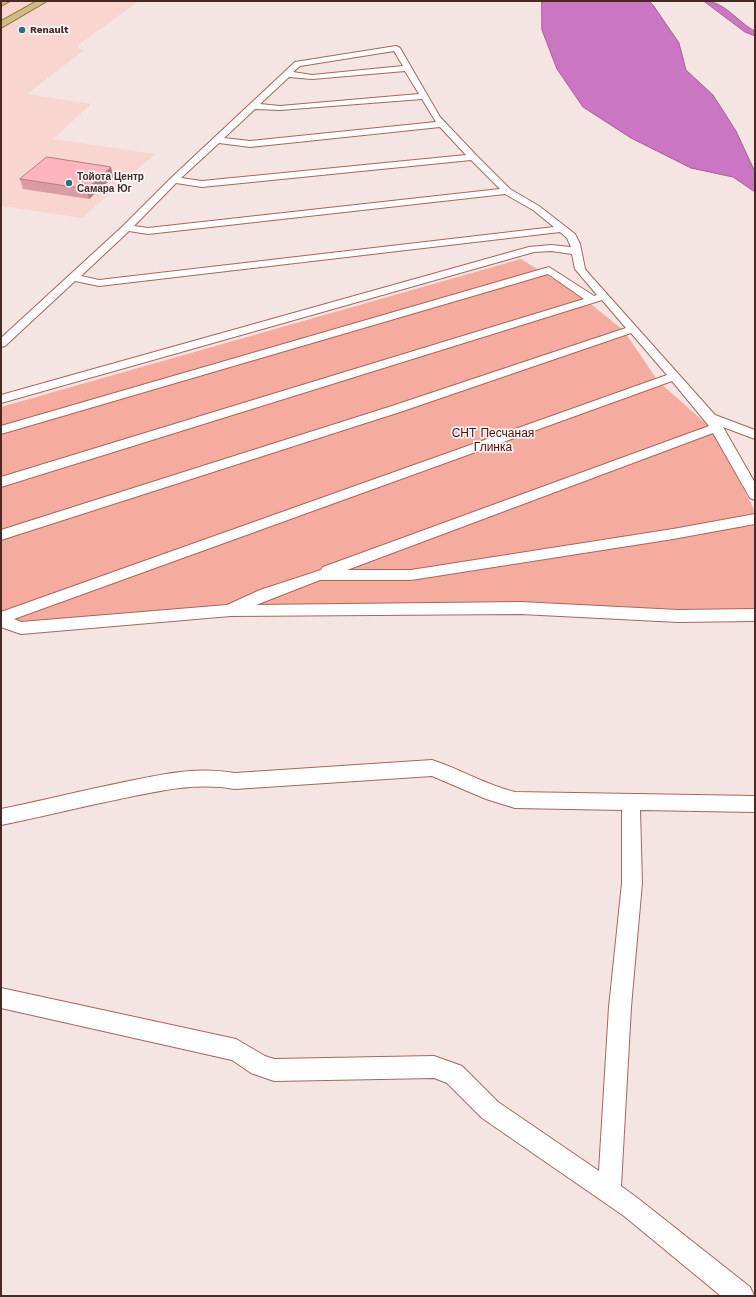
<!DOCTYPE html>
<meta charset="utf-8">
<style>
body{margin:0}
#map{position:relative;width:756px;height:1297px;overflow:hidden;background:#f5e5e2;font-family:"Work Sans",sans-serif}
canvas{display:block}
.frame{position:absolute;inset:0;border:2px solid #482a25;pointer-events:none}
</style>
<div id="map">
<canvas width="756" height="1297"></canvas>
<div class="frame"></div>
</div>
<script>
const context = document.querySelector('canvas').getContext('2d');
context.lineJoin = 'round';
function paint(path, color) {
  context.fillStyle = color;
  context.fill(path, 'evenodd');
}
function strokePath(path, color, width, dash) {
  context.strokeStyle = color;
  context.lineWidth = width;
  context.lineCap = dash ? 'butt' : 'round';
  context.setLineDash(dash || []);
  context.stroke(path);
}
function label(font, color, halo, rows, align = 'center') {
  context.font = font + ' "Work Sans",sans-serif';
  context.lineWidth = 3.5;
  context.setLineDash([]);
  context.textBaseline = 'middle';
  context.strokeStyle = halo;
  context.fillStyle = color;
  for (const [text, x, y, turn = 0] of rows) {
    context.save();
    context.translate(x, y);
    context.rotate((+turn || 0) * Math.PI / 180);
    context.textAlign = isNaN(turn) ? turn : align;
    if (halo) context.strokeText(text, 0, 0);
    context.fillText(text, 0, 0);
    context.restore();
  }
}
paint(new Path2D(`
 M1,1H139L77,46L83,51L27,94L91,104L53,139L155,154L82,218L1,206Z`), '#f8d5cf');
paint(new Path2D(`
 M521,259L581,296L624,331L658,381L712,429L755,511V614L226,609L22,626L1,617V407Z`), '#f5ac9f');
const water = new Path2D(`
 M542,1H649L653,5L679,43L686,70L713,95L736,131L755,172V192L733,177L691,168L631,138L583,107L557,69L542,30Z
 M704,1C725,1 737,22 755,31V36L745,32Z`);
paint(water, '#cb76c2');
strokePath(water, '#a45f93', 1);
const minor = new Path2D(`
 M396,46L400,48L440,117L476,155L510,189L539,206L575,234L580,244L585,269L590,275L715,415L755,430V439L723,427L755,483V500L750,498L713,433L347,570H411L673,529L755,514V524L673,539L411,580H320L256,605L521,602L678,610L755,609V621L678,622L521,614L231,616L21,634L1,627V612L667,375L631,333L400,412L1,540V530L392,406L626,328L602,300L1,487V477L584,299L548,274L1,434V426L549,267L594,296L597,295L575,269L572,254L551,251L534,252L1,403V395L529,247L551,245L571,247L567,238L560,232L99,286L75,281L5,346L1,347V338L123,226L171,178L295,62ZM394,51L403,66L312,75L293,72L300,66ZM405,71L419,94L280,106L260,104L289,77L312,79ZM422,99L436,122L250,141L224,138L255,109L280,110ZM440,127L466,155L202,181L181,178L219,143L250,147ZM471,160L500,189L148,228L134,226L176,183L202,187ZM505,194L533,210L554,227L99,280L81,276L129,231L148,234ZM672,381L709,426L323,567L321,570L260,590L227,605L21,622L14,619Z
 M432,760C460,769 486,785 515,792L755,796V812L640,810L642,883L631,1007L621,1186L640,1200L750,1287L754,1296H721L624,1216L482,1118L447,1083L434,1078L274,1081L251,1073L232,1060L1,1008V988L236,1039L265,1056L274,1059L434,1056L462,1066L498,1102L599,1171L609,1007L622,883V810L515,808L486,799L432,776L235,789C196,782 158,791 120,799C80,807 41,817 1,825V809C41,801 80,791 120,783C158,775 196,766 235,773Z`);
const major = new Path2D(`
 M1,1H10L1,6Z
 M37,1H47L1,28V21Z`);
strokePath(minor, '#a9665a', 2);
strokePath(major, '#8b6d2d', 2);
paint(minor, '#fff');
paint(major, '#cfbd84');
paint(new Path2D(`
 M113,177L89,199L23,189L20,179Z`), '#da9ba3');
paint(new Path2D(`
 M111,167L113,177L89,199L87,189Z`), '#b17e84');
const building = new Path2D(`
 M47,157L111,167L87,189L20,179Z`);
paint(building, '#fdb4bd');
strokePath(building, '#b17e84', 1);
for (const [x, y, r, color] of [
 [22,30,4,"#2a717d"],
 [69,183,4,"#2a717d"]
]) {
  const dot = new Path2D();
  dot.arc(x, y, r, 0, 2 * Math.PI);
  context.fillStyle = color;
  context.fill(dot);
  strokePath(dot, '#f6f6f6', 1.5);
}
label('bold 10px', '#482a25', '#f6f6f6', [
 ["Renault",30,30],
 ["Тойота Центр",77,177],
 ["Самара Юг",77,189]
], 'left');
label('12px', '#550e06', '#f6f6f6', [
 ["СНТ Песчаная",493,433],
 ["Глинка",493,447]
]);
</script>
